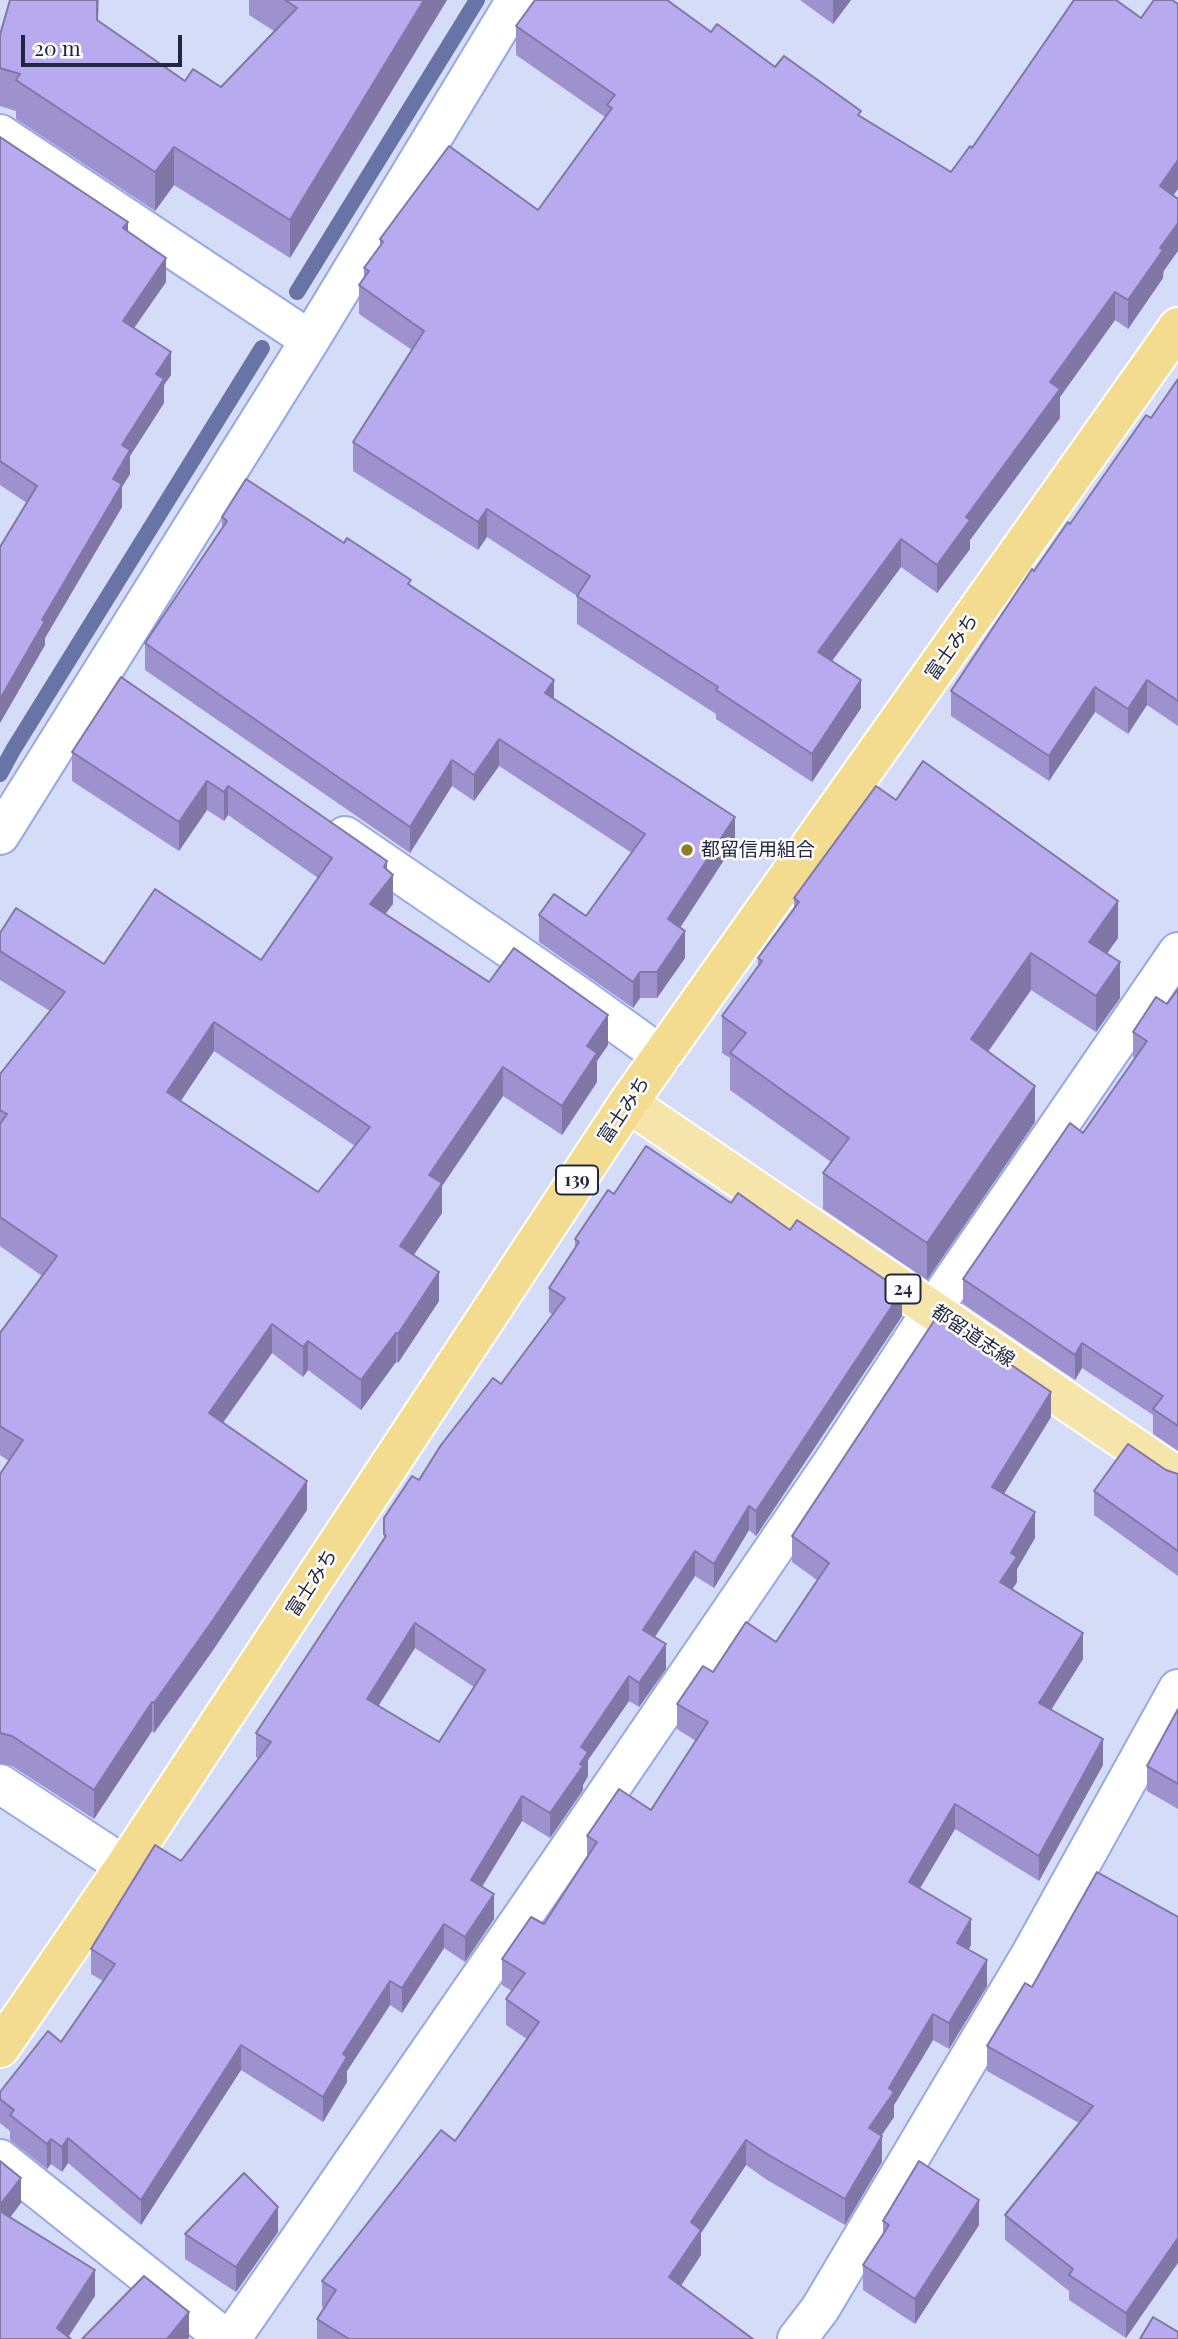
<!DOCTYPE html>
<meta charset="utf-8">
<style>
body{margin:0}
#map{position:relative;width:1178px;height:2339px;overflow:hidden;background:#d4dcf7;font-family:"Playfair Display",serif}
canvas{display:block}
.scale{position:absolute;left:21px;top:35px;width:161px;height:32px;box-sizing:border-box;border:4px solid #212741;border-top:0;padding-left:9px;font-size:21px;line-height:24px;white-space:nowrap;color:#212741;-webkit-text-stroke:5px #fefefe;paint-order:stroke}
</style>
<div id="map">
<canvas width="1178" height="2339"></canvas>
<div class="scale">20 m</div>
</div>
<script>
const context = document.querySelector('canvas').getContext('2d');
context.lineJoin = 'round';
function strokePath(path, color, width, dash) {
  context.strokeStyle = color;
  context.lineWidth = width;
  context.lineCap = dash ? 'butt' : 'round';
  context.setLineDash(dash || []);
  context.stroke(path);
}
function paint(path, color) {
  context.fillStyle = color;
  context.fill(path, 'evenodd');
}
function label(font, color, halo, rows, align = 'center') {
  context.font = font + ' "Playfair Display","Noto Sans JP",serif';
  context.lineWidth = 5;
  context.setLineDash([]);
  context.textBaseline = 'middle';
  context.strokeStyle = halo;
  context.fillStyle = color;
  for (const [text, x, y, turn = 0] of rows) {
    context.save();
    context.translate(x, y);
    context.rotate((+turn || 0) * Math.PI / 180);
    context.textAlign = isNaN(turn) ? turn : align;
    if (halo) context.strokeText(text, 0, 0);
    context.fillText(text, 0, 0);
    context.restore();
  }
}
strokePath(new Path2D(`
 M297,292L477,0
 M0,774L13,750L262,348`), '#6874a5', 16);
const minor = new Path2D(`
 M0,134L310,340
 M0,835L310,340L516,0
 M345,836L577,995L662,1056
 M0,1784L125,1866
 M0,2159L226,2339
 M231,2339L554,1871L833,1462L933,1309L1178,952
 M797,2339L820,2309L1031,1954L1178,1689`);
const primary = new Path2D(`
 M628,1103L1178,1477`);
const trunk = new Path2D(`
 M0,2048L125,1866L628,1103L1178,327`);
strokePath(minor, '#97a8e9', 42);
strokePath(primary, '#fff', 42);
strokePath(trunk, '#fff', 42);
strokePath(minor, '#fff', 38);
strokePath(primary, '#f6e5ab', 38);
strokePath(trunk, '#f3dc8f', 38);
paint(new Path2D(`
 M99,0L98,21L185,81L221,87L274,31L249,15V0H447L290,258L174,185L155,211L16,119V111L0,106V35Z
 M800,0H851L833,24Z
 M1178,4V189L1173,195L1163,278L1128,329L1115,320L1060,397V418L970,540V549L937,593L901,567L832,661L861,708L812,782L716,719V714L577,624V596L487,537L478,550L353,471V442L412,350L359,314V285L364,279V268L380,246V239L538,210L605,117L516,55V26L711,32L861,116L951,172L972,148L1141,18Z
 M0,137L128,232L166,282L134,328L171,375L164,385V403L130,456V474L122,487V507L45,638V645L0,723V547L27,503L0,485Z
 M1178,379V726L1147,705L1128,734L1095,712L1049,781L951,716V691L1034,571L1151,418Z
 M222,517L411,586L735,843L680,928L685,958L657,998H640L633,1008L539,942V915L586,916L632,853L499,766L474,801L452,786L410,853L145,670V643L222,529Z
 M121,677L387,870L393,904L385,914L489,982L608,1045L597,1061V1082L562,1135L503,1096L442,1186V1213L414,1255L439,1301L398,1363L396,1362L361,1410L308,1370L303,1377L272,1353L223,1423L307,1510L211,1653L154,1733L152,1731L94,1819L12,1766L0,1763V1474L9,1461L0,1455V1333L42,1276L0,1246V1074L50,1011L0,980V933L104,964L261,960L318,878L228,815L224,821L207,810L179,851L72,781V752ZM214,1051L355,1146L318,1192L180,1101Z
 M896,800L1118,938L1107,953L1120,998L1096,1032L1031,990L988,1052L1035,1122L927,1280L823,1209V1173L831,1162L730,1090V1058L722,1053V1016L758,967V958L794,908V898Z
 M1178,989V1451L1153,1434V1415L1082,1368L1075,1380L963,1304V1279L1083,1133L1135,1058L1133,1057V1032L1167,1004Z
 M614,1194L902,1316L756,1536L749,1530L714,1588L695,1576L654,1637L666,1669L639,1707L629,1701L588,1760V1776L583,1785V1790L550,1838L522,1821L482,1887L494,1919L465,1962L444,1948L402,2013L390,2005L347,2071V2082L323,2122L241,2070L141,2225L68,2163L62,2172L51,2164L47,2169L10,2140V2131L0,2123V2092L61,2042L103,1981L91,1974V1949L181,1861L259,1759L256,1757V1733L384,1540V1518L419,1480L501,1384L553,1315L549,1312V1288L575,1249V1239ZM415,1648L474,1687L439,1742L378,1706Z
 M1051,1417L1004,1494L1035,1538L1017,1569V1582L1012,1590L1083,1659L1051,1710L1103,1765L1039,1881L955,1829L920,1888L971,1945L968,1950L987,1986L949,2049L933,2040L894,2105V2117L881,2136L882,2162L845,2225L767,2180L746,2165L701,2233V2255L681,2286L753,2339H317V2319L324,2308L322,2307V2281L455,2141L527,2039L506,2025V1999L512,1991L502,1985V1959L544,1924L587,1856V1836L651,1810L696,1741L677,1729V1704L713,1672L776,1642L817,1580L792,1562V1536Z
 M1166,1470L1178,1474V1576L1094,1515V1491Z
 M1178,1709V1809L1147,1791V1766Z
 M1178,1917L1126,2338L1069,2300V2291L1005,2240V2215L1079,2123L987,2071V2046L1032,1987Z
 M883,2221L979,2225L915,2324L863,2290V2265L883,2234Z
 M278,2232L236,2292L185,2259V2234Z`), '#9d92cd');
paint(new Path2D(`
 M424,0H447L290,258V220Z
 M833,0H851L833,24Z
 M174,147V185L155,211V172Z
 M1178,160V189L1160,214V186Z
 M128,222V246L123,228Z
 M1178,223V251L1163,272V278L1128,329V300L1160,248Z
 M166,258V282L123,344V321Z
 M1115,292V320L1060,397V418L970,540V549L937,593V565L1050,382Z
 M171,352V375L164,385V403L130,456V474L122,487V507L45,638V645L0,723V699L113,479L122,445L156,374Z
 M487,509V537L478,550V522Z
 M901,539V567L818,680V652Z
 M554,680V706L545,693Z
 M861,680V708L812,782V754Z
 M1147,680V705L1128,734V709Z
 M1095,687V712L1049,781V756Z
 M499,739V766L474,801V775Z
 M452,760V786L410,853V827Z
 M207,781V810L179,851V822Z
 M228,786V815L224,821V792Z
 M735,817V843L668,946V919Z
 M387,861V882L393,875V904L370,934V904L384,867Z
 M1118,901V938L1089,979V942Z
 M685,931V958L657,998V972Z
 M1031,953V990L971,1076V1039Z
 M1120,962V998L1096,1032V996Z
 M640,972V998L633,1008V982Z
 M608,1015V1045L597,1061V1082L562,1135V1106L587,1046Z
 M214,1022V1051L167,1122V1092Z
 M503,1067V1096L442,1186V1213L400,1275V1246L429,1175Z
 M1035,1086V1122L927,1280V1243Z
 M439,1272V1301L398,1363V1334Z
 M902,1291V1316L756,1536V1511Z
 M272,1324V1353L209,1442V1413Z
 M396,1333V1362L361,1410V1380Z
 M308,1341V1370L303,1377V1347Z
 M1082,1343V1368L1075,1380V1355Z
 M1051,1392V1417L992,1513V1487Z
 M307,1481V1510L211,1653L154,1733V1703Z
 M749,1506V1530L714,1588V1564Z
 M1035,1512V1538L1017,1569V1582L1000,1608V1582L1011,1553Z
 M695,1551V1576L643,1655V1630Z
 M415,1623V1648L367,1724V1699Z
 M1083,1633V1659L1039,1729V1703Z
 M666,1644V1669L639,1707V1683Z
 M629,1676V1701L588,1760V1776L583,1785V1790L550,1838V1813L581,1747Z
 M152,1702V1731L94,1819V1790Z
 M1103,1739V1765L1039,1881V1856Z
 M522,1796V1821L471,1904V1880Z
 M955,1804V1829L909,1907V1882Z
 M494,1894V1919L465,1962V1937Z
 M971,1919V1945L957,1969V1943Z
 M444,1924V1948L402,2013V1988Z
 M987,1960V1986L949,2049V2023Z
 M390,1981V2005L347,2071V2082L323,2122V2097L343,2054Z
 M933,2014V2040L894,2105V2117L869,2154V2128L889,2088Z
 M241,2045V2070L141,2225V2200Z
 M882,2136V2162L845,2225V2199Z
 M68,2138V2163L62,2172V2147Z
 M51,2139V2164L47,2169V2144Z
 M746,2140V2165L701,2233V2255L669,2303V2277L691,2222Z
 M21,2178V2203L0,2231V2205Z
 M979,2200V2225L915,2324V2299Z
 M278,2207V2232L236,2292V2267Z
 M1178,2238V2263L1126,2338V2313Z
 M95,2270V2296L67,2339L57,2328Z
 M189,2312V2338L188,2339H167Z`), '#8077a7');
const building = new Path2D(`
 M10,0H97V20L185,81L193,69L221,87L297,8L285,0H424L290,220L174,147L155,172L16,80L20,74L0,68V35Z
 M535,0H667L711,32L717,24L775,67L784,56L861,111L858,115L951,172L970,146L972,148L1074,0H1116L1141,18L1154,0H1172L1178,4V160L1160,186L1178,199V223L1160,248L1163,250L1128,300L1115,292L1050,382L1060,389L966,517L970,520L937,565L901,539L818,652L861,680L812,754L716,690L718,687L577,596L590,576L487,509L478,522L353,442L424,331L359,285L369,271L364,268L383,242L380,239L449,146L538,210L612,108L607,105L615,95L516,26Z
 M0,137L128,222L123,228L166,258L123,321L171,352L156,374L164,379L122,445L130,450L113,479L122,484L42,620L45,621L0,699V547L37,486L0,461Z
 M1178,379V701L1147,680L1128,709L1095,687L1049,756L951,691L1032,569L1034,571L1068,522L1070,524L1146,415L1151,418Z
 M246,479L344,543L347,538L411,580L408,584L554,680L545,693L735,817L668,919L685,931L657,972H640L633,982L539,915L554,894L586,916L645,834L499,739L474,775L452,760L410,827L145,643L227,521L222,517Z
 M121,677L387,861L384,867L393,875L370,904L489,982L514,948L608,1015L587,1046L597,1053L562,1106L503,1067L429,1175L442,1183L400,1246L439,1272L398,1334L396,1333L361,1380L308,1341L303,1347L272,1324L209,1413L307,1481L211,1623L154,1703L152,1702L94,1790L12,1736L0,1733V1474L23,1440L0,1426V1333L57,1256L0,1217V1124L7,1114L0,1110V1074L65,992L0,951V933L16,908L104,964L155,889L261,960L332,858L228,786L224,792L207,781L179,822L72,752ZM214,1022L370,1127L318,1192L167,1092Z
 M923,761L1118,901L1089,942L1120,962L1096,996L1031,953L971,1039L1035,1086L927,1243L823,1173L849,1138L730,1053L746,1033L722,1016L762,961L758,958L799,902L794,898L876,786L896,800Z
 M1178,989V1426L1153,1409L1163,1396L1082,1343L1075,1355L963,1279L1070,1123L1083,1133L1147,1041L1133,1032L1156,997L1167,1004Z
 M646,1146L731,1203L738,1193L790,1230L797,1220L902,1291L756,1511L749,1506L714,1564L695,1551L643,1630L666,1644L639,1683L629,1676L581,1747L588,1752L580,1764L583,1766L550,1813L522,1796L471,1880L494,1894L465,1937L444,1924L402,1988L390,1981L343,2054L347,2057L323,2097L241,2045L141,2200L68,2138L62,2147L51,2139L47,2144L10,2115L14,2110L0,2099V2092L48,2031L61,2042L115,1964L91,1949L155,1845L181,1861L271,1742L256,1733L386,1536L384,1534V1518L412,1476L419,1480L441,1445L493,1378L501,1384L565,1298L549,1288L579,1242L575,1239L608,1190L614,1194ZM415,1623L485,1670L439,1742L367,1699Z
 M938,1315L1051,1392L992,1487L1035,1512L1011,1553L1017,1557L1000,1582L1083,1633L1039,1703L1103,1739L1039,1856L955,1804L909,1882L971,1919L957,1943L987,1960L949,2023L933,2014L889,2088L894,2092L869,2128L882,2136L845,2199L767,2154L746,2140L691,2222L701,2230L669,2277L753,2339H349L317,2319L336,2290L322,2281L441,2130L455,2141L539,2022L506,1999L525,1973L502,1959L531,1917L544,1924L597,1842L587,1836L619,1789L651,1810L708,1722L677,1704L703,1666L713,1672L746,1622L776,1642L829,1563L792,1536Z
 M1128,1444L1166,1470L1178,1474V1551L1094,1491Z
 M1178,1709V1784L1147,1766Z
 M1097,1872L1178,1917V2238L1126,2313L1069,2275L1073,2269L1005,2215L1093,2106L987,2046L1025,1983L1032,1987Z
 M0,2161L21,2178L0,2205Z
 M919,2161L979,2200L915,2299L863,2265L889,2225L883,2221Z
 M244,2173L278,2207L236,2267L185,2234Z
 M0,2211L95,2270L57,2328L71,2339H0Z
 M144,2276L189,2312L167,2339H82Z
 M1153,2317L1178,2332V2339H1140Z`);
paint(building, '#b7aaee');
strokePath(building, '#8077a7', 2);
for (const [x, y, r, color] of [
 [687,850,7,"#937b22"]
]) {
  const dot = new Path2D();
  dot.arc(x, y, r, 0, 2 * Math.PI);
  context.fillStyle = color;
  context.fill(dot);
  strokePath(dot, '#fefefe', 2.5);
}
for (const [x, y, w] of [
 [577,1180,42],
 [903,1289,35]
]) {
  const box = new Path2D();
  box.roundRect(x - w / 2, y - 14.5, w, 29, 5);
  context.fillStyle = '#fefefe';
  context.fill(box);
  strokePath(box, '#212741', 2);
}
label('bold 18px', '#212741', null, [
 ["139",577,1180],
 ["24",903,1289]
]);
label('19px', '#212741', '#fefefe', [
 ["富士みち",952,647,-55],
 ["富士みち",624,1110,-56],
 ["都留道志線",973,1336,34],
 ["富士みち",312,1583,-57]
]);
label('19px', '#212741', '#fefefe', [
 ["都留信用組合",701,850]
], 'left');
</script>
